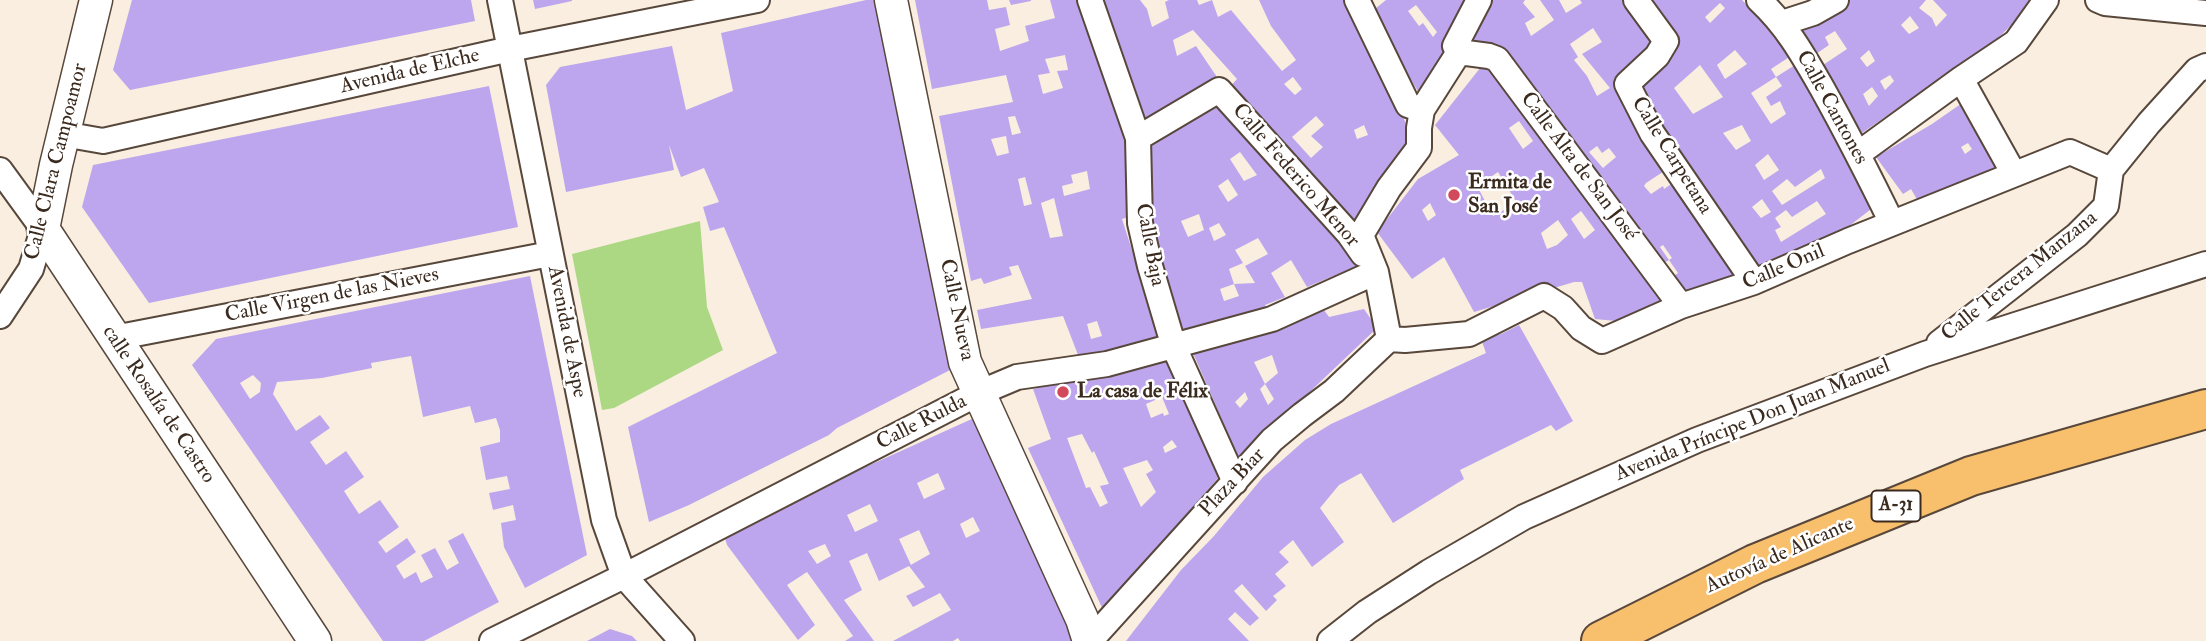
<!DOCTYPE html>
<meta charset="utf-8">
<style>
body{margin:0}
canvas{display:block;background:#f9eedf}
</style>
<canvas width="2206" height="641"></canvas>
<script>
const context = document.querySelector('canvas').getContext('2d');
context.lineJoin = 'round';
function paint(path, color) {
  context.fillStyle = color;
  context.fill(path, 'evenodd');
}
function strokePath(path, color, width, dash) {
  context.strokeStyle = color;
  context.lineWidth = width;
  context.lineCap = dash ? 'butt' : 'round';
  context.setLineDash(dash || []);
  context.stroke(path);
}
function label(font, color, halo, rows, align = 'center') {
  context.font = font + ' "IM FELL Double Pica",serif';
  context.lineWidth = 5;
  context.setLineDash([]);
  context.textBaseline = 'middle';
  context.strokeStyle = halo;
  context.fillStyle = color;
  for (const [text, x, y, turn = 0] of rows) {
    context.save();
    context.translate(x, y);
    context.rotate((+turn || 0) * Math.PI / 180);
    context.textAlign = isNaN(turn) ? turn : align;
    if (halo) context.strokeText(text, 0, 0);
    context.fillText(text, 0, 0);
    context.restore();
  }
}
paint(new Path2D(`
 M700,221L707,307L723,350L614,408L602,410L572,254Z`), '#acd884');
paint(new Path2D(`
 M132,0H471L475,21L130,90L113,70Z
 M533,0H572V1L535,9Z
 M866,0H876L953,330L942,335L954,368L837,428L829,435L689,505L649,522L628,427L777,353L724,227L710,231L703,207L719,202L704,168L681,177L669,145L674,170L566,192L546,85L560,67L672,46L686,110L733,91L721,33Z
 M915,0H987L989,10L1006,7L1010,25L995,29L1000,51L1029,41L1025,26L1055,18L1050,0H1082L1134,144L1137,214L1122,219L1161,341L1080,360L1063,316L981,329L977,310L1032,299L1018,265L1009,267L1012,275L984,284L981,278L971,281L939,116L1013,102L1006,75L932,89ZM1065,55L1068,70L1057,71L1063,88L1043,94L1038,75L1050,73L1045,59ZM1015,116L1021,133L1012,135L1008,117ZM1006,136L1009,153L997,156L991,139ZM1087,171L1090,189L1064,196L1062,186L1073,183L1071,175ZM1025,177L1032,204L1024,206L1018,179ZM1054,198L1063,236L1050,238L1041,203ZM1097,321L1102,336L1091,339L1087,324Z
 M1009,0H1031V1L1011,5Z
 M1100,0H1140L1147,9L1152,27L1169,18L1165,2L1169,0H1197L1199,5L1212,0L1218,17L1231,10L1282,71L1296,60L1271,26L1259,0H1349L1415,143L1352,225L1227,90L1237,79L1193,30L1173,40L1177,56L1196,46L1219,80L1144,126ZM1293,77L1302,89L1295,95L1284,84ZM1316,116L1324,125L1311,136L1323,147L1311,158L1292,137ZM1364,125L1368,135L1357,139L1354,130Z
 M1386,0H1473L1436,76L1419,93L1370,13ZM1416,5L1437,32L1433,37L1423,23L1419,26L1408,11Z
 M1485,0H1525L1523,3L1535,17L1525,23L1531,36L1554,20L1540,0H1559L1566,13L1582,3L1580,0H1626L1656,52L1618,83L1666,170L1646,183L1644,186L1651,194L1663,186L1664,189L1674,182L1740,272L1687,299L1670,279L1678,273L1669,260L1672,258L1663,245L1660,247L1669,260L1658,266L1539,107L1464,49ZM1593,28L1602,42L1582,54L1610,88L1597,96L1587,76L1574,60L1578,57L1570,44ZM1597,146L1602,153L1609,148L1616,157L1603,168L1589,152Z
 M1645,0H1742L1760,18L1767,12L1797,52L1771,69L1776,77L1751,93L1771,124L1786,114L1780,101L1771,106L1766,97L1782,86L1776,77L1803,60L1879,203L1840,233L1756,274L1633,87L1676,41ZM1720,3L1725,8L1710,23L1705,17ZM1735,50L1747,64L1725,79L1717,65ZM1700,65L1723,97L1693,114L1674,88ZM1742,125L1751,141L1736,150L1723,133ZM1768,154L1779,170L1764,180L1755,165ZM1821,169L1825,178L1782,205L1772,191L1787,179L1795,187ZM1762,199L1771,212L1761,218L1752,207ZM1817,201L1826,214L1781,242L1775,230L1781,227L1775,218L1786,210L1792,217Z
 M1846,0H1926L1919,8L1932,18L1936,27L1947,15L1933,0H2037L1997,39L1862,133L1820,67L1847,49L1835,31L1825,37L1829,45L1813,56L1799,34ZM1910,16L1919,28L1909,34L1901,25ZM1869,50L1875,61L1867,67L1860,58ZM1890,75L1894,81L1885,90L1880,81ZM1872,87L1878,96L1869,106L1863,94Z
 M1488,58L1669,296L1616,321L1595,319L1582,282H1574L1474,312L1444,257L1412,279L1377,232L1418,179L1459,155L1435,125ZM1519,121L1533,141L1523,149L1509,128ZM1498,172L1517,203L1493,216L1477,186ZM1430,203L1436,215L1428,221L1422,210ZM1581,211L1595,230L1584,239L1571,219ZM1558,220L1568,235L1557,245L1547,249L1541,233Z
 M489,86L518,227L149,303L82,207L93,165Z
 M1222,100L1364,263L1307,287L1291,260L1271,273L1285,297L1265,305L1267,309L1184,338L1156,278L1141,140L1180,129V124ZM1240,152L1257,175L1244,181L1230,159ZM1228,179L1238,195L1228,202L1218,186ZM1199,214L1204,230L1188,237L1181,221ZM1219,223L1226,235L1214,241L1209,228ZM1258,238L1268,254L1245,266L1255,283L1234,284L1239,296L1224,301L1220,289L1234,284L1229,269L1243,263L1235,250Z
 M1965,101L2006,169L1919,203L1911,189L1903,194L1876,157L1932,124ZM1968,143L1972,149L1965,154L1961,147Z
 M530,276L587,555L525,588L504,547L501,523L516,520L513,505L493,510L489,493L510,489L507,476L486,480L480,447L500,442V430L496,418L475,423L470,406L423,417L411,356L371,363L372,368L322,378L277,382L273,394L296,431L320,415L330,428L310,442L326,465L346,451L364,477L344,491L359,514L380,500L399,527L378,542L386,553L407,538L416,552L396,566L404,579L416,572L421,583L433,577L421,555L435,548L447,570L459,563L448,541L463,533L499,602L424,641H383L192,365L216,339ZM253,375L261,383L260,392L250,399L240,383Z
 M1364,309L1377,328L1239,459L1193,353L1324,310L1329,317ZM1272,355L1278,373L1265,384L1254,362ZM1265,384L1274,399L1268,405L1260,389ZM1245,392L1248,399L1240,408L1235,402Z
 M1519,325L1573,421L1556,431L1551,425L1460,470L1464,479L1393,523L1361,473L1339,485L1320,508L1344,542L1312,567L1293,540L1279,552L1289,562L1275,574L1286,586L1273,596L1277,600L1266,611L1242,584L1234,591L1259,618L1250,626L1235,612L1228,619L1249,641H1126L1181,570L1214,536L1263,477L1305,440L1331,424L1486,353L1481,339L1501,334Z
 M1173,355L1224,471L1104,612L1028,448L1051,439L1033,389ZM1162,397L1169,414L1164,416L1163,413L1151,418L1146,404ZM1082,434L1092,453L1094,451L1109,484L1100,486L1108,503L1100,507L1090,487L1086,488L1067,438ZM1172,440L1177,447L1165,453L1163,447ZM1147,460L1153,470L1146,474L1156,492L1141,507L1123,468Z
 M974,418L1076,641H960L958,638L953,641H893L951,610L940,593L913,607L906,596L925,587L909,566L930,554L919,530L899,539L911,565L879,581L867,553L849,561L862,590L844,600L874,641H845L853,636L807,572L787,585L815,625L798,640L727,545L724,535L777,507ZM938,473L945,489L924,499L917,483ZM870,504L878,521L855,532L847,515ZM973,517L980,531L966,538L960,524ZM825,544L831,556L817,564L808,551Z
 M610,629L632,636L637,641H587Z`), '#bea6ee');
const minor = new Path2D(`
 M500,0L604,520L624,576L682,641
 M1090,0L1138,138L1140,223L1150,266L1174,347L1235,482
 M1357,0L1408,105L1422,110
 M1479,0L1455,46L1459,52L1422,110L1419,128V148L1389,188L1361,235L1376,272L1389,339L1405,340L1469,334L1544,296L1563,308L1581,328L1602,341L1681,306L1754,282L1848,241L2070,152L2111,170
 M1636,0L1666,41L1657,56L1627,84L1652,133L1754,282
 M1759,0C1787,26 1803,55 1822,88C1847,133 1870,178 1892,223
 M2098,0L2105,3L2206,13
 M1782,23L1813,13L1836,0
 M1459,52L1489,56L1497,59L1681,306
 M1961,79L2014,174
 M63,134L103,141L510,49L757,0
 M1138,138L1219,90L1349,234L1363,254
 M1858,154L1961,79L2016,42L2046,0
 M0,170L43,229L31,269L0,316
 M114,338L550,254
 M1939,343L2077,235L2106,206L2111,170L2149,123L2197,70L2206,66
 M492,641L624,576L979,393L1017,377L1107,364L1272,319L1376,272
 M1090,641L1272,440L1302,415L1334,391L1389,339
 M1330,641L1367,612L1429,572L1524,517L1697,440L1925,354L2206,264`);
const tertiary = new Path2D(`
 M96,0L56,165L43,229L315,641
 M891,0L965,362L1082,619L1089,641`);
const motorway = new Path2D(`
 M1601,641L1755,564L1971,476L2206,409`);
strokePath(minor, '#58473b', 28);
strokePath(tertiary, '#58473b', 35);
strokePath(motorway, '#58473b', 42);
strokePath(minor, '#fff', 24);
strokePath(tertiary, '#fff', 32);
strokePath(motorway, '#f8bf6c', 38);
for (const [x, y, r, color] of [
 [1454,195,7,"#d1495b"],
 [1063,392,7,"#d1495b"]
]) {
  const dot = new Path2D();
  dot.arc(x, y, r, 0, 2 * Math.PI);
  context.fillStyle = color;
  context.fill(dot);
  strokePath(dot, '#fff', 2.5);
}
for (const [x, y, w] of [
 [1896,506,49]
]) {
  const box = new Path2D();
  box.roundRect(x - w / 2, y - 15.5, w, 31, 5);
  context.fillStyle = '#fff';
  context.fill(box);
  strokePath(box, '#3b2a1e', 2);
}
label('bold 19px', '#3b2a1e', null, [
 ["A-31",1896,506]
]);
label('21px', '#3b2a1e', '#fff', [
 ["Avenida de Elche",410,72,-13],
 ["Calle Cantones",1831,108,61],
 ["Calle Carpetana",1671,156,58],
 ["Calle Clara Campoamor",57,162,-76],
 ["Calle Alta de San José",1578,167,53],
 ["Calle Federico Menor",1295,176,49],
 ["Calle Baja",1149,245,79],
 ["Calle Onil",1784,268,-23],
 ["Calle Tercera Manzana",2020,277,-39],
 ["Calle Virgen de las Nieves",332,296,-11],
 ["Calle Nueva",956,310,78],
 ["Avenida de Aspe",566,332,79],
 ["calle Rosalía de Castro",158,405,56],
 ["Avenida Príncipe Don Juan Manuel",1753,421,-22],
 ["Calle Rulda",922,423,-27],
 ["Plaza Biar",1233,483,-47],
 ["Autovía de Alicante",1780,556,-24]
]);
label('bold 21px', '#3b2a1e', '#fff', [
 ["Ermita de",1468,183],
 ["San José",1468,207],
 ["La casa de Félix",1077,392]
], 'left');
</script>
